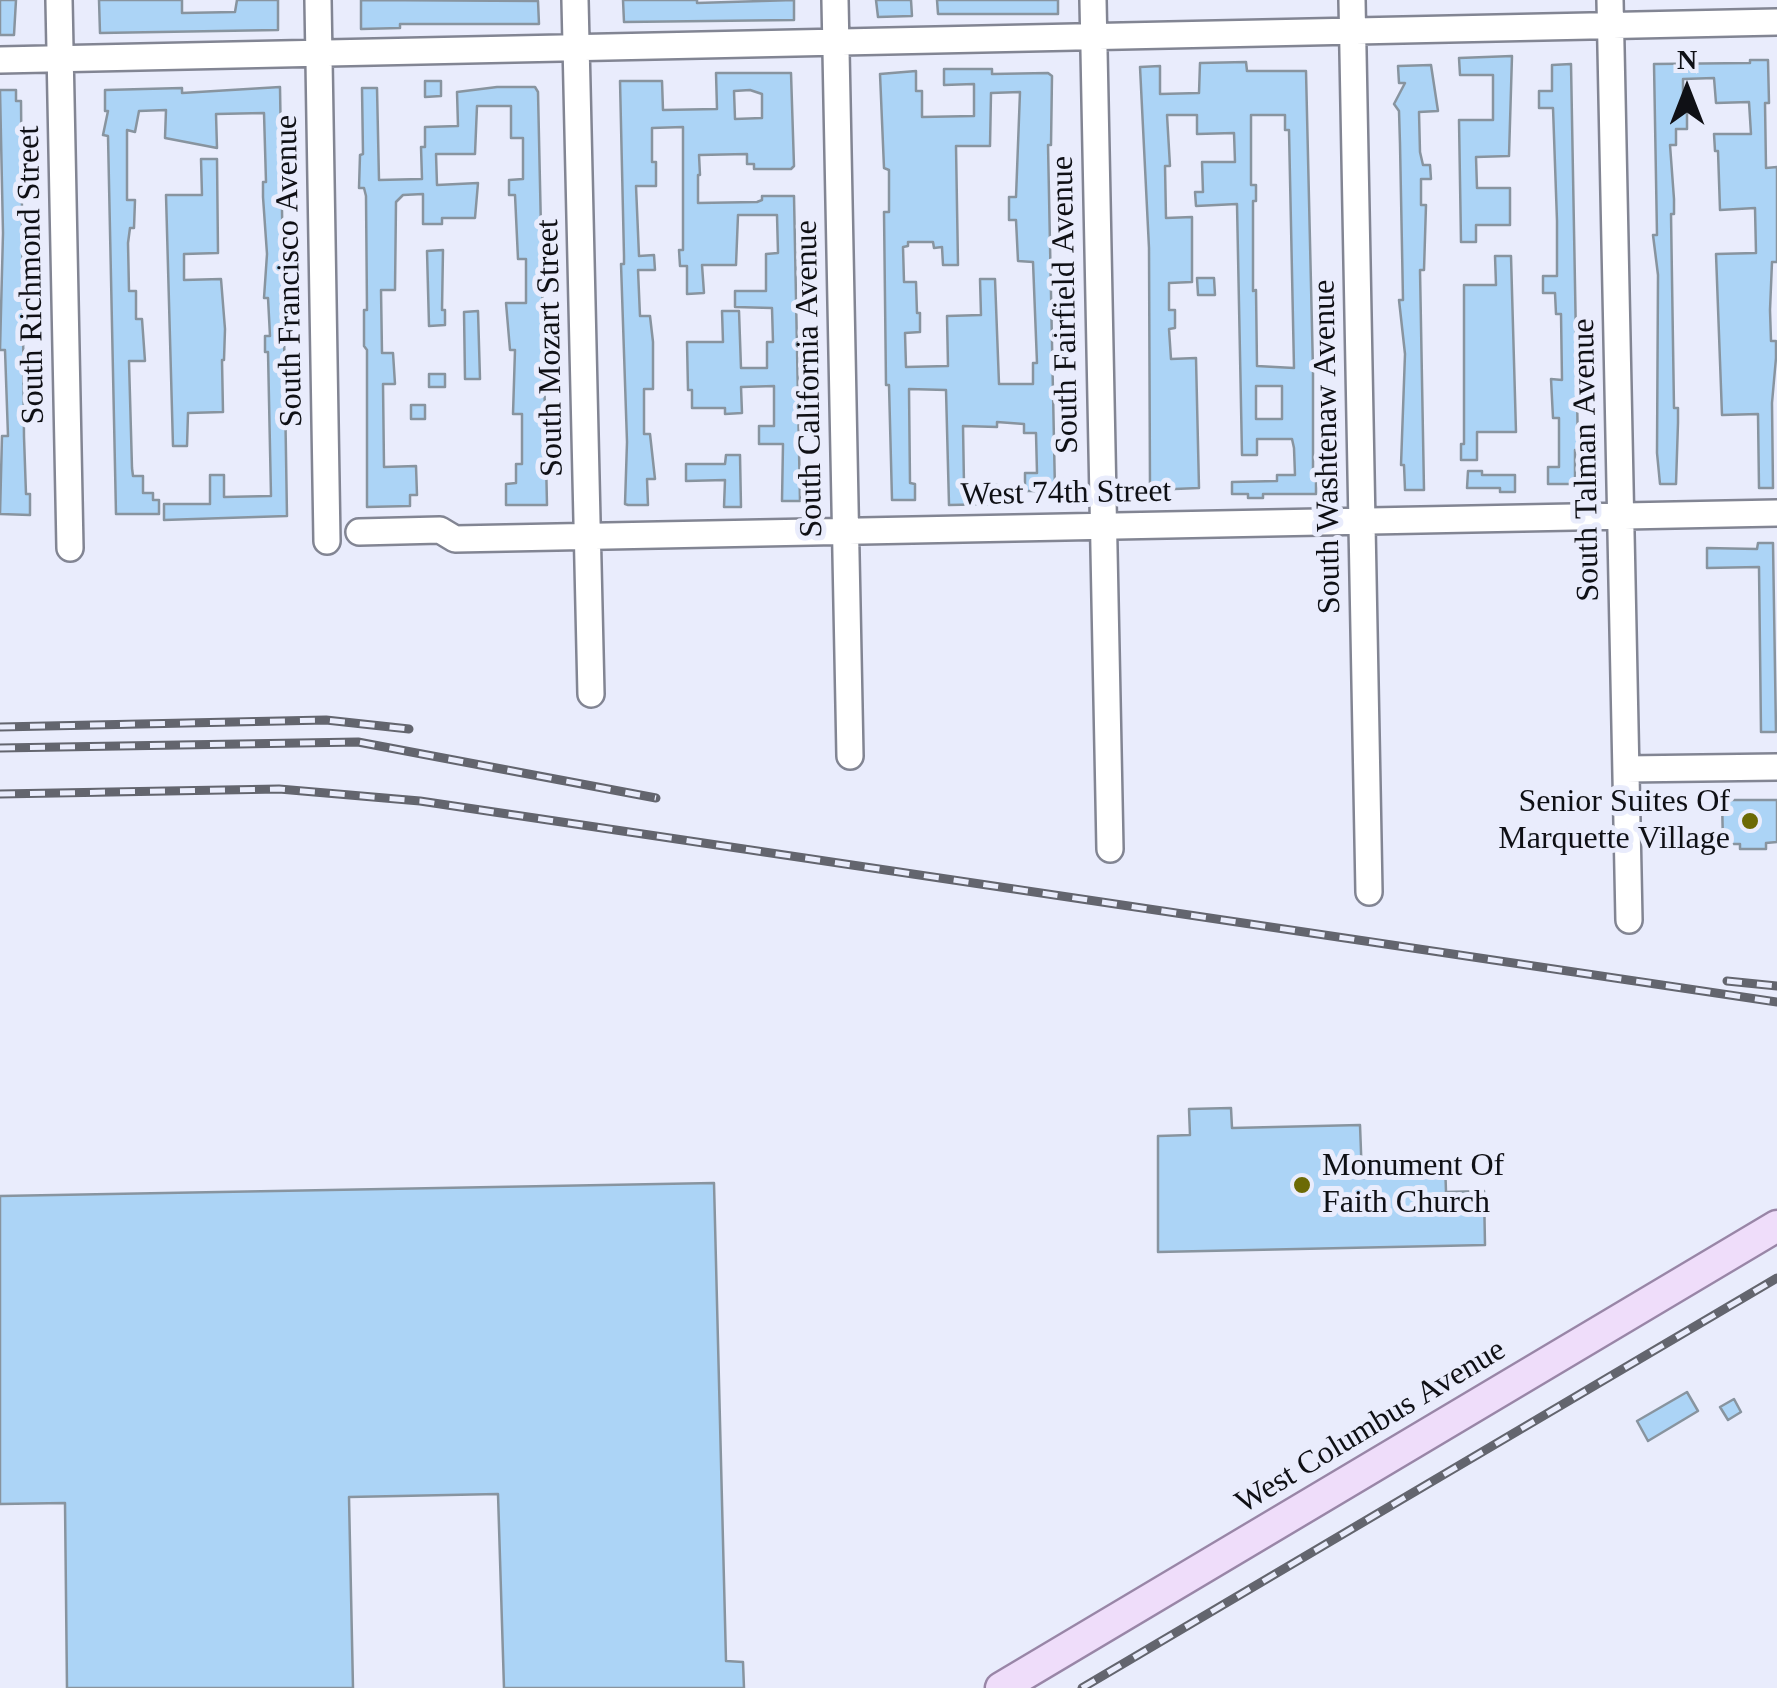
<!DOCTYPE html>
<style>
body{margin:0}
#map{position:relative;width:1777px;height:1688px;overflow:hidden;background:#e9ecfc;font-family:Georgia,serif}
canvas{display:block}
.north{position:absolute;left:1637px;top:40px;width:100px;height:100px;-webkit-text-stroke:8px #e9ecfc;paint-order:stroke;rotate:0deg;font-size:28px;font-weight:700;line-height:40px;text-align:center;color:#0f1015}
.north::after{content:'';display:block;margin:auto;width:35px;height:45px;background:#0f1015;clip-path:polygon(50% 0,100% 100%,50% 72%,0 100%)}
</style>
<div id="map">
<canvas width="1777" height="1688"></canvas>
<div class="north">N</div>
</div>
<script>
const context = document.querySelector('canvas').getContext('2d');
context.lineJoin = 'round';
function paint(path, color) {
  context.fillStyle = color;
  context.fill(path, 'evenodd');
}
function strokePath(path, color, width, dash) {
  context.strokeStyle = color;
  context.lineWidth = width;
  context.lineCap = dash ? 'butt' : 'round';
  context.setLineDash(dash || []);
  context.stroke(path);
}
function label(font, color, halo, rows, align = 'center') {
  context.font = font + ' Georgia,serif';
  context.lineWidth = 10;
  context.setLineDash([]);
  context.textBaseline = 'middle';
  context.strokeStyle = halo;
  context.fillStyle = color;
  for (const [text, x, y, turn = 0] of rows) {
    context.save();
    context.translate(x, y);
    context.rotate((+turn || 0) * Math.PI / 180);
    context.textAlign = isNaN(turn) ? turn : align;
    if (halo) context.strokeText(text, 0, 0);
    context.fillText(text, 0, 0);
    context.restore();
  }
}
const building = new Path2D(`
 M0,0H16L14,35H0Z
 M99,0H182V13L235,12L237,0H278V30L100,33Z
 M361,0L538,1L539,24H400V28L361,29Z
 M623,0H697V3L794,0V20L624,22Z
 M876,0H911L912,16L878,17Z
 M937,0H1058V14H938Z
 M1512,56L1509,156L1476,157L1477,188H1510V225H1476V242H1461L1459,120H1493V75H1460L1459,58Z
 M1750,60H1768L1769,103H1765L1766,168L1777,167V262H1772L1770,310L1771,341H1776V358L1772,403L1773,488H1759L1758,414L1722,415L1716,254L1756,253L1755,208L1720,210L1718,151H1715L1714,134H1751L1749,102L1716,103L1714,78L1683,79V111H1687V129H1676V145H1670L1674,199V214H1671L1674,408H1678V423L1676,484H1660L1657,453L1658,275L1653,235H1657L1654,64L1750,63Z
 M1246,62L1247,71H1306L1313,370V475H1316V494H1263V498H1248V494H1232V482L1277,481V475H1295L1294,448L1292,439H1257V455H1242L1237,204L1196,206L1195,192H1203L1202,162H1235L1234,133L1197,134V115H1167L1170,166H1165L1166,218L1192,217V282L1169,283V310H1175V328L1169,329L1171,359L1196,358L1199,488L1150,490L1149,248L1140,67L1160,66V94L1199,93L1200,63ZM1251,115H1285V130H1289L1294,368L1257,366L1256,290L1253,291V201H1256V185H1251ZM1256,386H1282V419H1256Z
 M1571,64L1578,450H1575V484H1548V467H1559V418H1553L1551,379L1562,380L1561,314H1556L1555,293H1543V276H1557V221L1553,108H1539V91H1552V65Z
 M1431,65L1438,111L1419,112L1420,152L1423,165H1430L1431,179H1421V205H1426L1424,270H1420L1424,490H1405L1404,465H1401L1405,354L1399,300H1403L1400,144L1399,111L1394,104L1405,83H1399L1398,66Z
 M944,69H992V74L1048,73L1052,76L1051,145H1048L1055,491H1025V473H1037L1036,433H1024V424L997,422V427L963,426L964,485H997V504L949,505L946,390L909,389L910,483L915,484V500H892L889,385H886L884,212H889V170L884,168L880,74L916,71V91H922V117L974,116V84L944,85ZM1020,92L1016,197H1009V220H1016L1018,261L1033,262L1037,363H1033V384H999L995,279H980L981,315L947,316L948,366L906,367L905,333L920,332V313H917L916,282H904L903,247L908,246V242H933L934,248L942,247L943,265H958L956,146H990L991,93Z
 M716,73H791L794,166L791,169H754V164H747V154L699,155L700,175H698V203L757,202L762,200V196H794L800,501H782L783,444H759V426H774V386L741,387L742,413L725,414V408H692V390H688L687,342H723L722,311H739L741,368H767V342H773L772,308L735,307V291H766V254L778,253L777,215H738L736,265H702L704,293L687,294V266H680L679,250H683V127L652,128V162H656V186H636L639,256L654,255L655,270H638L640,316H650L653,342V389H644V434H650L655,479H647L648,505H628L625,504L627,442L621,264H624V256L620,81H662L663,110L717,109ZM750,90L762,94V118L735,119L734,91Z
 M425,81H441V96L425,97Z
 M280,87L287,516L164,520V504H210V475H224V497L271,496L268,352H265V336H270L268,298H264L267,254L263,197V182H266L264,113L216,114L217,148L165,138L166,110L139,111L135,132L127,130V200H135L134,228H130L128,243L129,291H136V319H142L145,361H129L132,468L133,476H143V493H153V500H159V514H116L108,136L103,135L108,111H105V90L182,88V93Z
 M497,87H535L538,92L547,505H506V484L516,483V464H522V414H513L515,350H510L506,303H526V259H518L515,195H509V180L523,179V138H511V106H477L475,154H436L437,185L478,183L475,218H442V224H423V194L403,195L396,202L395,290H381L382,353H393L395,384H383L384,467L416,466L417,495H410V506L367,507V350L364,346V310H367L366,196L364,188H359L360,155L363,154L362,88H377L379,180L422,179L421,147H425V127L458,126L457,92Z
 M0,90H16V101H21L24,437L26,494H30V515L0,514L2,436H8L5,350H0L3,233Z
 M201,159H217L218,253L184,254V280L221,279L225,329L224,360H222L223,412L188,413L187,446H173L166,195H202Z
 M443,250L442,310H445V325L429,326L427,251Z
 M1495,256H1511L1516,432H1477V460H1461V444H1464V285H1496Z
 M1197,278H1214L1215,295H1198Z
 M478,311L480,379H465L464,312Z
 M429,374H445V387H429Z
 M411,405H425V419H411Z
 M726,455H740L741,507H724L725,480L686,481V464H725Z
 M1468,471H1482V475H1515V492H1500V488H1467Z
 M1758,543H1773L1776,732H1761L1759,567L1707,568V548L1757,549Z
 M1722,800H1777V842L1766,843V849H1740V844H1723Z
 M1231,1108L1232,1128L1360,1125L1362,1178L1408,1177L1407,1162L1445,1161L1446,1192L1484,1191L1485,1245L1158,1252V1136L1190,1135L1189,1109Z
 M714,1183L726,1661L743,1662L744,1688H504L498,1494L349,1497L353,1688H67L65,1503L0,1504V1196Z
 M1687,1392L1698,1411L1648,1441L1637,1421Z
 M1734,1399L1741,1412L1728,1420L1720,1407Z`);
paint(building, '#acd4f6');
strokePath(building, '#88949f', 2.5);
const minor = new Path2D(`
 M59,0L70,548
 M318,0L327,541
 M575,0L591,694
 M835,0L850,756
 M1093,0L1110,849
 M1352,0L1369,892
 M1610,0L1629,920
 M0,60L1777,22
 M359,532L440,530L455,539L1777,513
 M1626,769L1777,767`);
const major = new Path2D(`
 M1001,1688L1777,1226`);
strokePath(minor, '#828593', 30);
strokePath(major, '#9986a7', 35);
strokePath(minor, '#fff', 25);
strokePath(major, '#efddfa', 30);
const rail = new Path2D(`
 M0,727L326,720L409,729
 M0,748L358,742L656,798
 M0,794L279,789L420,801L1777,1002
 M1727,981L1777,986
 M1082,1688L1777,1278`);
strokePath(rail, '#63656e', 9);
strokePath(rail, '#e9ecfc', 5, [15]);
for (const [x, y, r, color] of [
 [1750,821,10,"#6c6a05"],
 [1302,1185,10,"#6c6a05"]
]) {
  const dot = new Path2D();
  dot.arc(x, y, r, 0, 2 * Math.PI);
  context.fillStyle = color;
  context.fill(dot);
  strokePath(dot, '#e9ecfc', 4);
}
label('32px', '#0f1015', '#e9ecfc', [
 ["South Francisco Avenue",290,271,-91],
 ["South Richmond Street",32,275,-91],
 ["South Fairfield Avenue",1066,305,-91],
 ["South Mozart Street",551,348,-91],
 ["South California Avenue",810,379,-91],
 ["South Washtenaw Avenue",1328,447,-91],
 ["South Talman Avenue",1587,460,-91],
 ["West 74th Street",1066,494,-1],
 ["West Columbus Avenue",1371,1427,-31]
]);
label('32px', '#0f1015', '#e9ecfc', [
 ["Senior Suites Of",1730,803],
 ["Marquette Village",1730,840],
 ["Monument Of",1322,1167,"left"],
 ["Faith Church",1322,1204,"left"]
], 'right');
</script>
